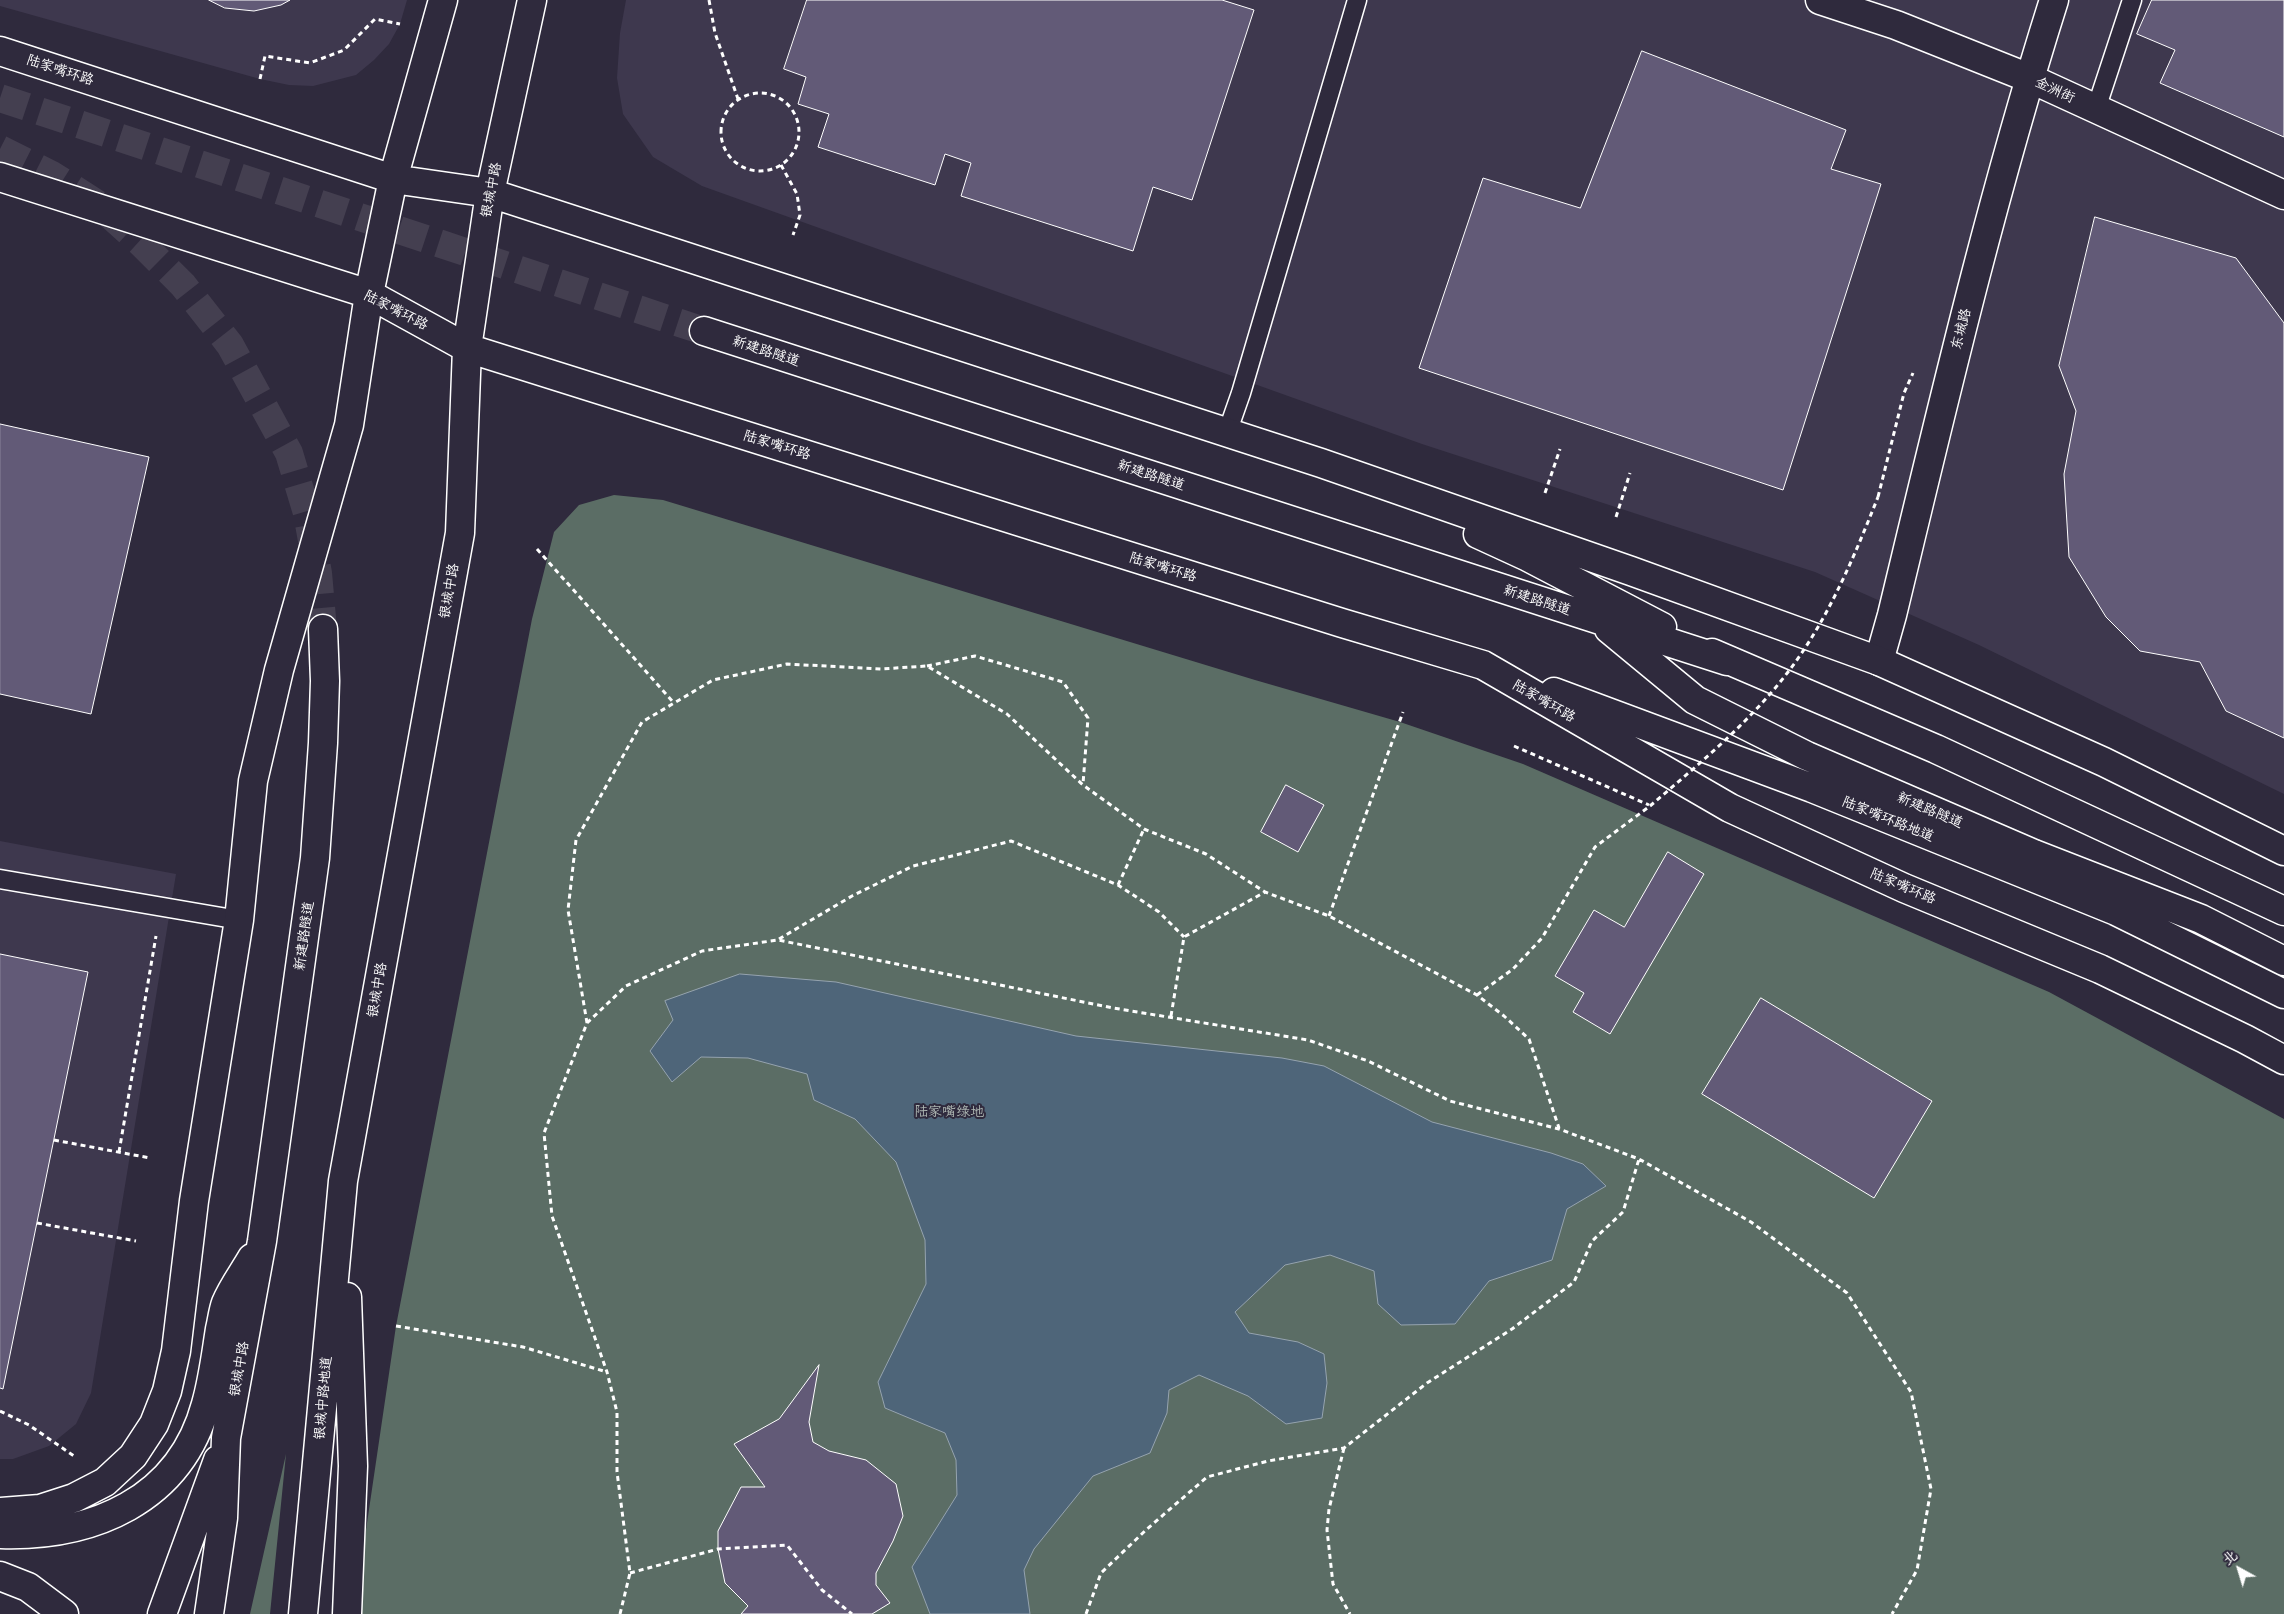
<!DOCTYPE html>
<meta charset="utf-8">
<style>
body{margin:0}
#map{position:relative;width:2284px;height:1614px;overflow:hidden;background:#2f2a3d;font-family:Mali,"LXGW WenKai TC",sans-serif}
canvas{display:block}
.north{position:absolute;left:2214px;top:1544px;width:50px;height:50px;-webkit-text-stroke:4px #2f2a3d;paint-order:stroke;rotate:321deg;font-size:14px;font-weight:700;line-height:20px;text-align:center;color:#fff}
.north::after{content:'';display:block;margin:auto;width:18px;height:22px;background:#fff;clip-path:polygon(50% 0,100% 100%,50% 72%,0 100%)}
</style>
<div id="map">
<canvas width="2284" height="1614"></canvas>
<div class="north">北</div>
</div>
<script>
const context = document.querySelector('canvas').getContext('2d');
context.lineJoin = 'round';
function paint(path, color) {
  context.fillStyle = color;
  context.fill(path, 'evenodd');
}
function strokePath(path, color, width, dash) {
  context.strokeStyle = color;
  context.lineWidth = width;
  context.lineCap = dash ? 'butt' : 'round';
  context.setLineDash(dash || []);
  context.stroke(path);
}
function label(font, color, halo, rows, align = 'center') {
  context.font = font + ' Mali,"LXGW WenKai TC",sans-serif';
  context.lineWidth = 4;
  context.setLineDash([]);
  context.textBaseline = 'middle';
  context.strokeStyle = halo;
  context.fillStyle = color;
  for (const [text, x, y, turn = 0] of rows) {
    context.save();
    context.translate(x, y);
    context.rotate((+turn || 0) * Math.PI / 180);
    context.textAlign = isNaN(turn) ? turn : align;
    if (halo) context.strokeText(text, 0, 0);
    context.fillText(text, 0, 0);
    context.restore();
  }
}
paint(new Path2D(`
 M0,0H407L400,24L389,44L374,60L356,75L313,86L289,85L260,79L0,6Z
 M626,0H2284V794L1979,645L1815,572L1422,444L702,186L653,157L623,114L617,78L620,33Z
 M0,841L176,874L91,1393L76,1424L49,1446L13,1459H0Z`), '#3e384e');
paint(new Path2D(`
 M614,495L663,500L1255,680L1400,722L1523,764L2049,992L2284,1119V1614H357V1591L396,1326L532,619L554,532L579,505Z
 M286,1454L270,1614H250Z`), '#5b6d65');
const water = new Path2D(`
 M740,974L836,982L1076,1036L1282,1058L1324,1066L1432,1122L1551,1153L1583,1164L1606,1186L1567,1209L1552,1260L1489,1281L1455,1324L1401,1325L1378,1304L1374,1271L1330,1255L1285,1265L1235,1312L1249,1333L1298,1342L1324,1354L1327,1383L1322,1418L1286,1424L1248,1396L1199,1375L1169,1390L1167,1413L1150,1453L1093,1476L1034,1549L1024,1570L1030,1614H930L912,1567L957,1495L956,1460L945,1433L885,1408L878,1382L926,1284L925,1240L896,1162L855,1119L814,1100L807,1074L748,1058L701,1057L672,1082L650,1051L673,1020L665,1001Z`);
paint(water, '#4e6579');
strokePath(water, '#95a3af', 1);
const building = new Path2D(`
 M209,0H290L281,5L254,11L225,8Z
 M807,0H1222L1254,10L1192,200L1153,187L1133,251L961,196L971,163L945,154L935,185L818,147L829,114L798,104L806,77L784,69Z
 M2152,0H2284V137L2160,83L2175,50L2137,34Z
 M1642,51L1846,130L1831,169L1881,184L1783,490L1419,368L1483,178L1580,208Z
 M2095,217L2236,258L2284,323V738L2226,711L2200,662L2140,651L2106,617L2069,557L2064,474L2076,411L2059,366Z
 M0,424L149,457L91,714L0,694Z
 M1286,785L1324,805L1298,852L1261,832Z
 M1668,852L1704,874L1610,1034L1573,1012L1584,993L1555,976L1594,910L1624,927Z
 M0,954L88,972L3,1389L0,1388Z
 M1761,998L1932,1101L1874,1198L1702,1094Z
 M819,1365L809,1422L813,1442L829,1451L866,1460L896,1484L903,1516L893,1541L876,1573V1585L890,1603L872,1614H741L748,1606L725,1583L718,1549V1531L741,1487H765L734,1444L779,1419Z`);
paint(building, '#625a77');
strokePath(building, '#fff', 1);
strokePath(new Path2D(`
 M0,98L704,331
 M0,149L52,175L99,205L141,243L183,285L230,345L289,453L307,513L318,573L323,629`), '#443f50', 28, [28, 14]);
const lane = new Path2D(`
 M2096,109L2132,0
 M1227,433L1241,393L1357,0
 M0,879L239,920`);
const street = new Path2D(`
 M1820,0L1896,25L2029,78L2284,195
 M1879,661L1892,615C1942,408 1990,202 2054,0`);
const secondary = new Path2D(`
 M0,51L393,179L490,193L1321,463L1631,571L1879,661L2104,762L2284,851
 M0,177L369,294L467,348L1342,623L1483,665L1730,808L1904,888L2100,969L2245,1039L2284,1060
 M704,331L1727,661
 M1478,534L1528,557L1662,627
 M1609,629L1695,700L1807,756L2034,854L2201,919L2284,961
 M1712,653L1936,749L2284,911
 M1554,692L1812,788L2116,911L2284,994
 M0,1512L40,1509L74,1498L105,1482L133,1456L154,1424L167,1391L176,1351L194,1201L239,920L253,781L279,670L349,425L369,294L393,179L443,0
 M0,1534C92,1537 180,1501 206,1404C213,1380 216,1354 220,1329C222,1321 223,1311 226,1303C232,1288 244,1272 252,1258
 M0,1576L28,1587L64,1614
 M162,1614L218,1460
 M209,1614L223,1518L226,1438L262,1241L315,858L323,743L325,681L323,629
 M303,1614L343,1181L460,533L467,348L490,193L532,0
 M347,1614L353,1466L347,1297`);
strokePath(lane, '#fff', 21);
strokePath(street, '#fff', 31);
strokePath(secondary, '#fff', 31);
strokePath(new Path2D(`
 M709,0L715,33L738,99
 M260,79L265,56L310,63L344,50L375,19L400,24
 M721 132a39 39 0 1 1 78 0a39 39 0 1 1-78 0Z
 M781,165L797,194L800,215L793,235
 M1545,493L1560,449
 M1878,497L1904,393L1913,373
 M1616,517L1630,473
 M537,549L674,703
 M927,666L975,656L1063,682L1088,718L1083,784
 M1514,746L1649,805
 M1118,885L1144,829
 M1329,916L1403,712
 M779,939L852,896L913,866L1011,841L1118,885L1159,912L1184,937
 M1477,995L1513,969L1542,938L1595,847L1650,806
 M1171,1016L1184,937L1265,892L1329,916L1477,995L1504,1016L1529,1039L1559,1128
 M587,1023L568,910L576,840L642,722L713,680L787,664L881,669L927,666L1007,714L1083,785L1144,829L1206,854L1265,892
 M54,1140L150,1158
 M119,1152L156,936
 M37,1223L136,1241
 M396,1326L523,1347L607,1372
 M0,1411L29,1425L74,1456
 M1344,1448L1329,1509L1327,1530L1333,1584L1350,1614
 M630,1573L718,1549L787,1545L822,1590L852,1614
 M620,1614L630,1573L617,1472V1412L607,1372L552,1216L544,1133L587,1023L626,986L702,951L778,940L1113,1008L1308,1040L1368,1061L1450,1101L1559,1129L1639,1159L1751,1222L1847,1293L1911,1392L1931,1489L1917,1570L1892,1614
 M1086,1614L1101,1573L1147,1529L1207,1477L1268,1461L1344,1448L1427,1383L1512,1329L1574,1282L1592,1241L1623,1212L1639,1159`), '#fff', 3, [5, 4]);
strokePath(lane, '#2f2a3d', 18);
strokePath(street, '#2f2a3d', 28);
strokePath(secondary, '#2f2a3d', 28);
strokePath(new Path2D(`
 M1650,806C1699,764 1749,723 1788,672C1828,620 1854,557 1878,497`), '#fff', 3, [5, 4]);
label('14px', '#fff', '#2f2a3d', [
 ["陆家嘴环路",60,70,18],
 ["金洲街",2055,90,25],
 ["银城中路",491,190,-79],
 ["陆家嘴环路",396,310,27],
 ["东城路",1961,329,-76],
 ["新建路隧道",766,351,18],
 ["陆家嘴环路",777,445,17],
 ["新建路隧道",1151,475,18],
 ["陆家嘴环路",1163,567,17],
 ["银城中路",449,591,-80],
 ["新建路隧道",1537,600,18],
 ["陆家嘴环路",1544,701,30],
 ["新建路隧道",1930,810,23],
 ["陆家嘴环路地道",1888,819,22],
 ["陆家嘴环路",1903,886,23],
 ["新建路隧道",304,936,-82],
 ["银城中路",377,990,-80],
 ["银城中路",239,1369,-80],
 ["银城中路地道",323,1398,-85]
]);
label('14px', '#adb6b2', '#2f2a3d', [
 ["陆家嘴绿地",949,1112]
]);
</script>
